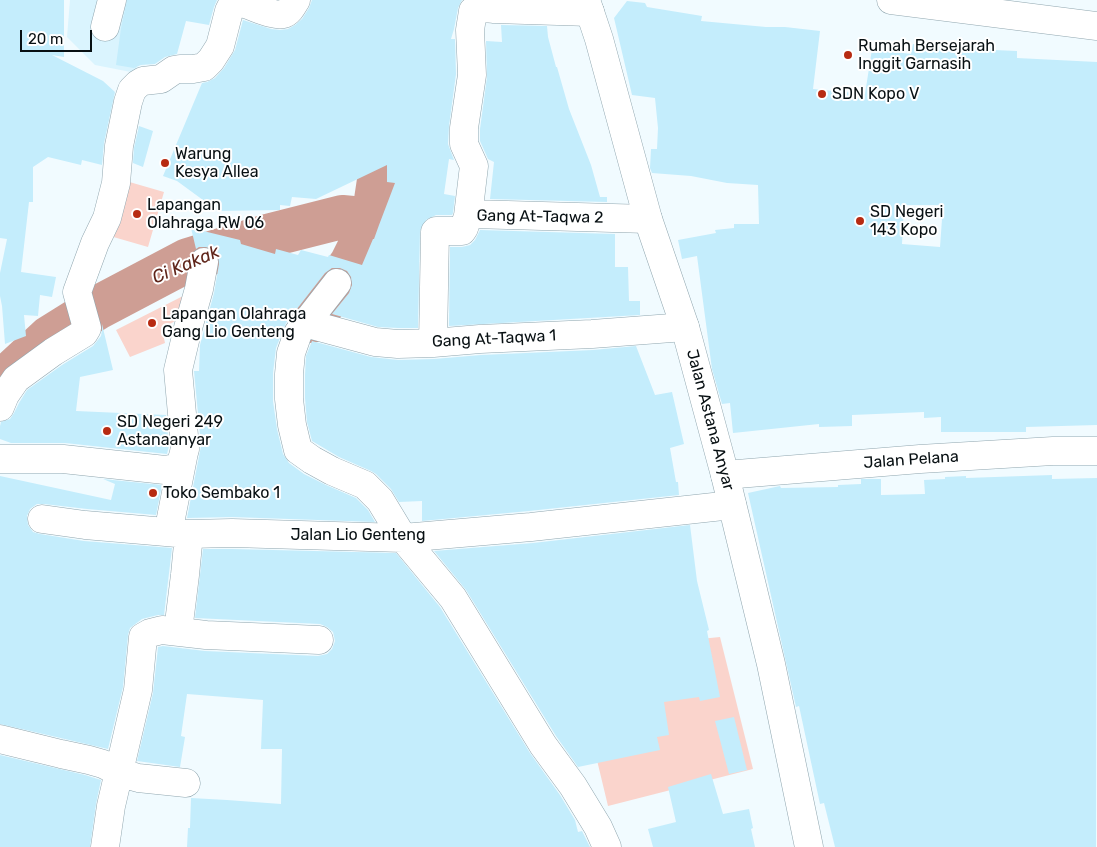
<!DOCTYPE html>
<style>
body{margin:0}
#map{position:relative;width:1097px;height:847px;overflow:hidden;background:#f1fbff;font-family:Rubik,sans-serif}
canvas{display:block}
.scale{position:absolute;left:20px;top:30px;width:72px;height:22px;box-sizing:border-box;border:2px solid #081013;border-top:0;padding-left:6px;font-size:15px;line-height:18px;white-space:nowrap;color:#081013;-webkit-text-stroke:4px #fff;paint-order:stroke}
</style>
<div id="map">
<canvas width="1097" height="847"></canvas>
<div class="scale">20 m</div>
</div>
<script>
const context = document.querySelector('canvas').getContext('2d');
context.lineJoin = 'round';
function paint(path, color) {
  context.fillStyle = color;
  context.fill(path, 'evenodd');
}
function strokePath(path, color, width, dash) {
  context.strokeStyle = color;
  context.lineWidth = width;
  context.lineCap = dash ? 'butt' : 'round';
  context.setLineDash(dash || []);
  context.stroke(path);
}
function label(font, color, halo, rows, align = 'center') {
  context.font = font + ' Rubik,sans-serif';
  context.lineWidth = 4;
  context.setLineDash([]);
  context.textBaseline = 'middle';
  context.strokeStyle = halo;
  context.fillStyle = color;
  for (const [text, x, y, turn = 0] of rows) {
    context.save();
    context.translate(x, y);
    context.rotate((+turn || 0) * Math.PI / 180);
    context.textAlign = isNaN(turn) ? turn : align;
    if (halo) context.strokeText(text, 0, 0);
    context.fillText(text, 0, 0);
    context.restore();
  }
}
paint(new Path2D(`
 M70,0H148L136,73L95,65L67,37Z`), '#daf4fe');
paint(new Path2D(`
 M126,181L164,192L148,247L110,236Z
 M185,295L183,316L162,329L165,343L130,357L116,330Z
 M720,637L753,769L608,806L571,652Z`), '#fad4cc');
strokePath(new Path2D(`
 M311,321L351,264L373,220
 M5,379L49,338L97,308L188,260L267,236L342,217L373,220L381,167L370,140L358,113`), '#ce9e94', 44);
paint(new Path2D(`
 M0,0H64V57L52,55L103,81L115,92L104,143L102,165L82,160L81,165L48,157L33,167V202H29L21,272L56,277L52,297L40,295L38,316L24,315L26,336L5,344L2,306L0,296V273L7,239L0,238Z
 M127,0H217L214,7L209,25L186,21L177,54L165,57L155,64L141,65L134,68L116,65L121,28Z
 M312,0H462L458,8L454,29L451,39H455L456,74L449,126L448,144L454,160L449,159L444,194L455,196L453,213L452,215H436L426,220L420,231L418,328H398L378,327L332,314L349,293L352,285L351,277L347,271L340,268H332L325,273L286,323L276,348L273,373V401L277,429L283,454L289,463L304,474L326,485L356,498L368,510L375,522L232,517L187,518L201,446L194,371H199L200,345L214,293L219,264L218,256L214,250L206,247H199L196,249L191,228L240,240L241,244L275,254L276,249L298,255L301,250L328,257L329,255L362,265L373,239H374L379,225L395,183L387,182V165L316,199L292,197L290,206L280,205V210L218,211L177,181L163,176L202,83L207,82L215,78L224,68L235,50L243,20L271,29L280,30L288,29L295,25L302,19L309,8Z
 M627,1L645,3L647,7L702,16L701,21L766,27H785L820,31L813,89L865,94L872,49L911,54L913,44L967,50L968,44L994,46V50L1017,51V58L1097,62V425L1026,427V432H941V417L924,418V412L852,415V426L819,427V424L733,433L730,403L722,404L712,369L697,256L682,259L678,240L716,233L715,230L734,228V224H759L758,185L727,183L691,176L652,173L650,168L651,149H657L658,128L655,98L632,95L614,18ZM904,205H943L940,247L902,244Z
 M501,25L547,26L548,37L556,67H557L569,109L591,165L600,197H607V202L490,199L494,162L488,159L480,141V129L487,77L486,41L502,42Z
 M139,126L153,131L143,167L133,163L134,148Z
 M480,230L615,234V267H628L629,301H640V315L449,326L450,247H462L470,245L475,240Z
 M102,324L113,370L80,377L76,411L166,415L169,446L167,454L65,443H11L0,439V426L1,422L10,419L14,413L19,403L27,390L62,365L93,346L101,336L102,330Z
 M312,341L371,357L398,360L434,359L481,355L593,350L636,346L655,395L672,392L684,444L670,448L676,482H678L679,495L529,511L422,521V501L399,502L391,489L376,474L371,471L339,457L312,441L307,422L305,398V375L306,356Z
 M1052,475V479L1097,478L1096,847H835L824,803L820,804L799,706L796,707L748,493L780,486L781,488L838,487V485L861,484V479H881V495L925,494L924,480L945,479V477L966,476V478Z
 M0,476L111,500L115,484L103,479L162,485L156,515L87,509L44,504H37L30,509L27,516L28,525L33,532L40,534L84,541L172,548L164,615H158L142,619L130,628L128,635L123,687L108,749L0,724Z
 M690,525L697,581L709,630L707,631L720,697L700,701L699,697L664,702L669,735L657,737L660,750L578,767L556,736L466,590L434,551L533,543Z
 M203,549H232L396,553L440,607L530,753L560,795L575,820L578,832L582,831L590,847H187L188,828H190L191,798L227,800L281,804L282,749H261L263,700L187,694L181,736L185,737L180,767L137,761L153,693L158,647L163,646L205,651L318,656L327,654L332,649L335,641L333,632L327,627L320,624L195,618Z
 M734,717L747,770L729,774L715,721Z
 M0,755L85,775L101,780L96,804L90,847H0Z
 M711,774L723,814L749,809L753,828L751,829L755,847H653L648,829L676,822L668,787Z`), '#c4edfc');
const street = new Path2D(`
 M105,27L112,0
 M468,216L474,166L464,144V128L472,75L470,30L473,11C480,7 486,8 494,9L590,12
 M337,283L298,333L291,353L289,374V399L292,425L298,450L312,460L332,471L365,485L380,500L403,538L453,598L543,745L573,786L598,827L607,847
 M307,321L312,325L375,342L398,344L433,343L480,339L592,334L685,327
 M433,343L435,232L436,231H462L464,228L468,216L472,214L648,219
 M0,407L5,395L16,379L53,352L84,333L87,328L77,292L95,243L107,218L116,183L119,146L128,102L132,90L138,84L143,81L161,79L174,70L180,69H193L204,67L211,60L220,46L229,11L231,7L237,2C250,4 273,17 283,14C289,13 293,5 296,0
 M0,459H63L165,470C181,468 181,463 185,449
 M725,475L920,459L1053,451H1097
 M42,519L85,525L189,534L232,533L403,538L531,527L732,505
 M169,532L171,518L185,447L178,370L188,328L199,289L204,262
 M178,631L185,575L189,534
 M0,739L61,754L89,760L103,764L119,772L138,778L186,783
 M105,847L111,806L138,690L143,637L150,633L162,630L206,635L319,640`);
const secondary = new Path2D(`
 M891,0L1097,26`);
const primary = new Path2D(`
 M586,0L599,39L648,219L685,327L725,475L771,664L809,847`);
strokePath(street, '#90a6af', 29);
strokePath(secondary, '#90a6af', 29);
strokePath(primary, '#90a6af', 29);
strokePath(street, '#fff', 28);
strokePath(secondary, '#fff', 28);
strokePath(primary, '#fff', 28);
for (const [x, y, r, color] of [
 [848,55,5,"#b72b12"],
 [822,94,5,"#b72b12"],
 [165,163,5,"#b72b12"],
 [137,214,5,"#b72b12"],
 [860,221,5,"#b72b12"],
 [152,323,5,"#b72b12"],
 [107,431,5,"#b72b12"],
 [153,493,5,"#b72b12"]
]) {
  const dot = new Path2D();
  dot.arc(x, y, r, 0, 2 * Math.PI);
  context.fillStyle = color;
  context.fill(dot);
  strokePath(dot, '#fff', 2);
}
label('16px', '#081013', '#fff', [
 ["Rumah Bersejarah",858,46],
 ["Inggit Garnasih",858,64],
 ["SDN Kopo V",832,94],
 ["Warung",175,154],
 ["Kesya Allea",175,172],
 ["Lapangan",147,205],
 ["Olahraga RW 06",147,223],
 ["SD Negeri",870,212],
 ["143 Kopo",870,230],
 ["Lapangan Olahraga",162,314],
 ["Gang Lio Genteng",162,332],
 ["SD Negeri 249",117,422],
 ["Astanaanyar",117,440],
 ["Toko Sembako 1",163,493]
], 'left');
label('16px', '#081013', '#fff', [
 ["Gang At-Taqwa 2",540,217,1],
 ["Gang At-Taqwa 1",494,339,-3],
 ["Jalan Astana Anyar",710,420,75],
 ["Jalan Pelana",911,460,-4],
 ["Jalan Lio Genteng",358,535]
]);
label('italic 18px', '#5f2419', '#fff', [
 ["Ci Kakak",186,265,-23]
]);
</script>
